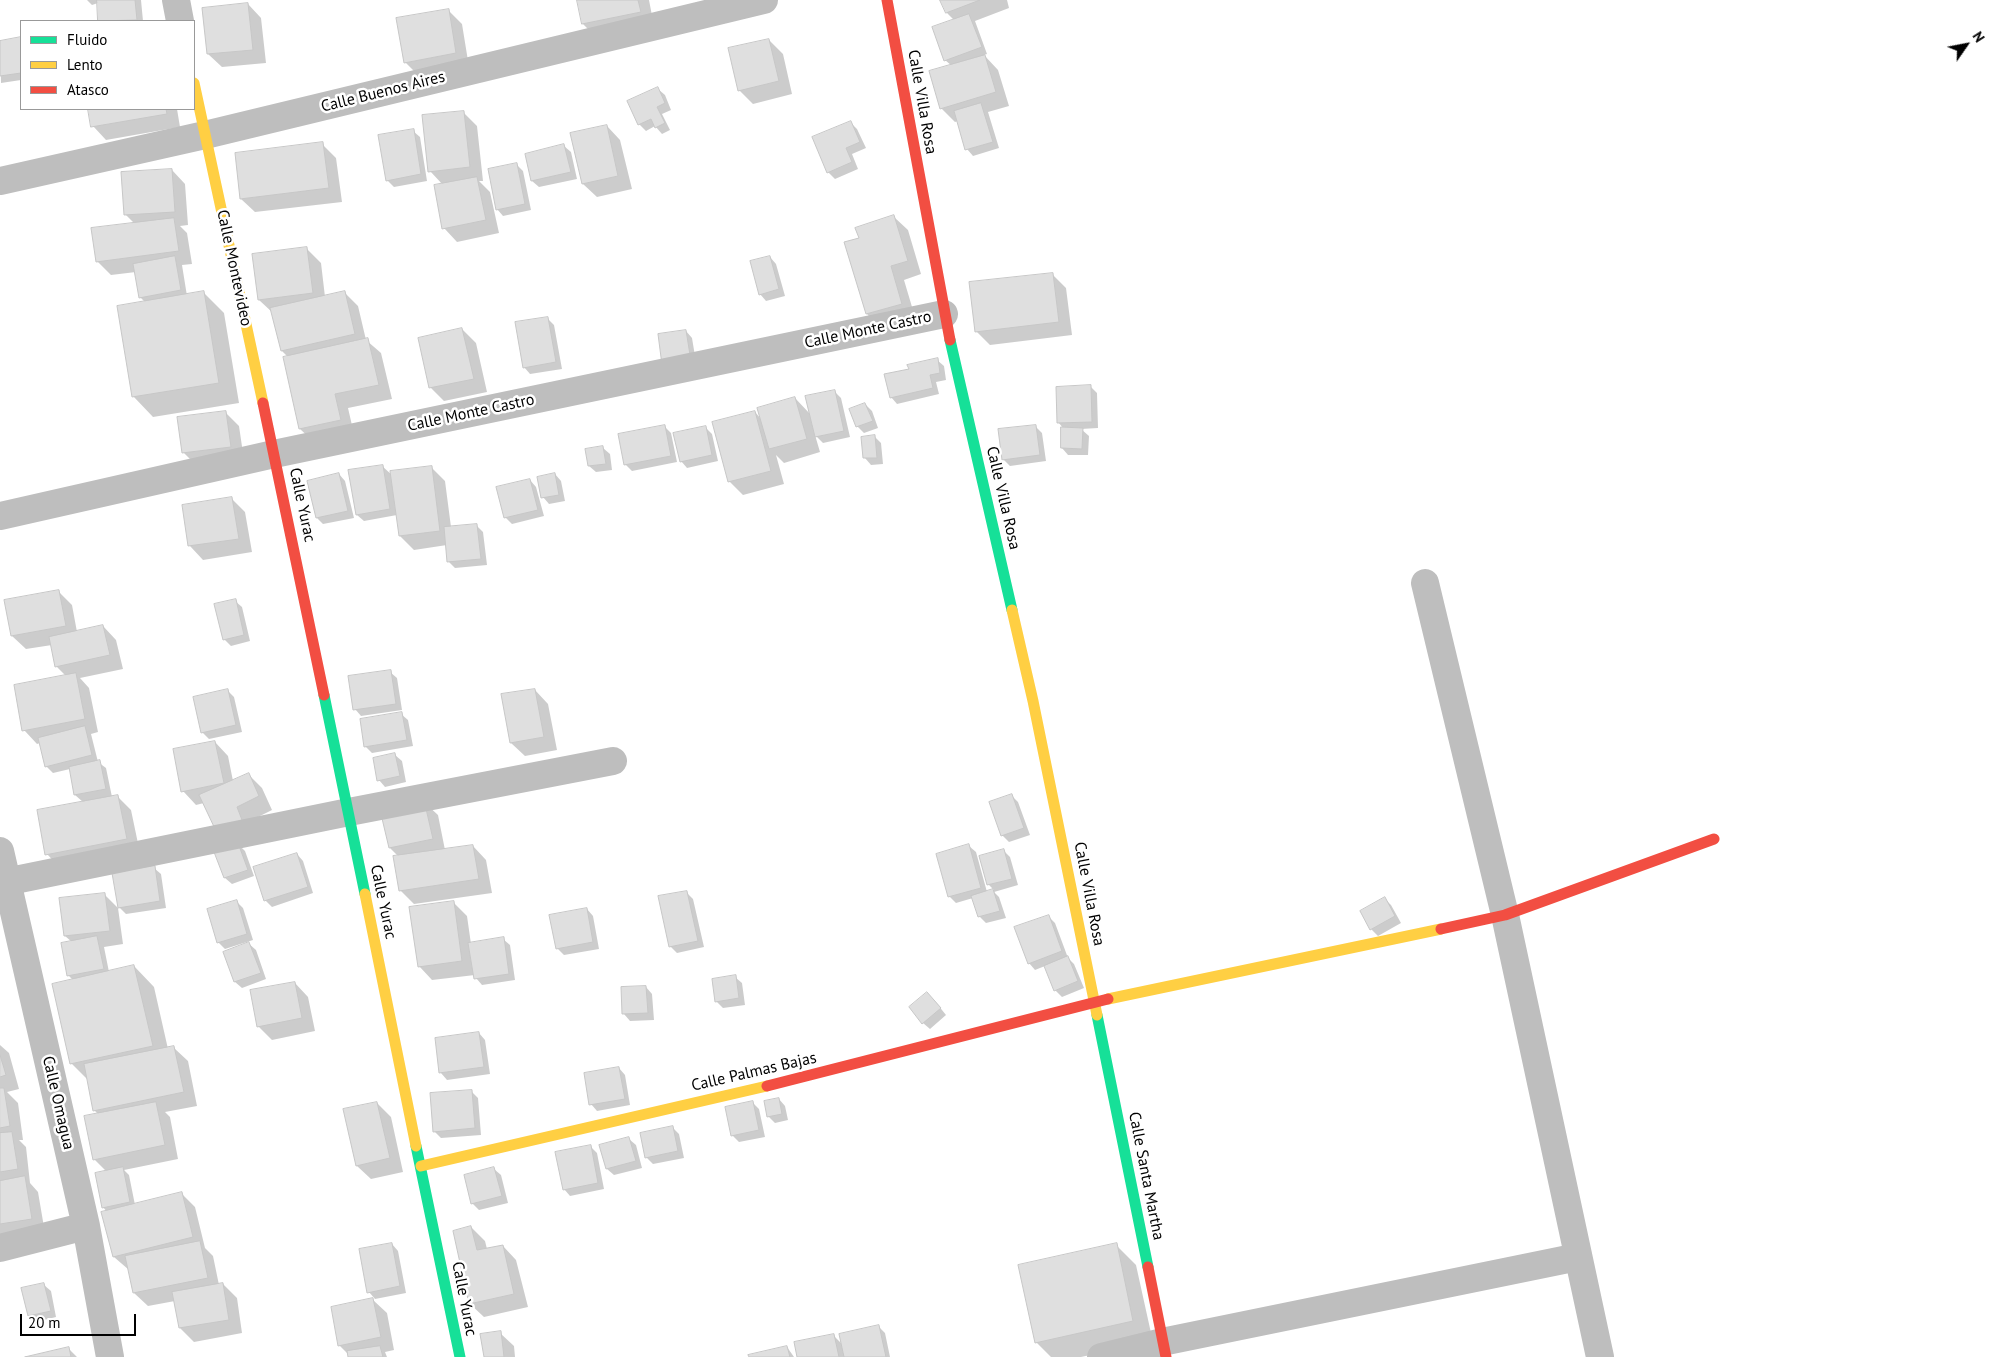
<!DOCTYPE html>
<style>
body{margin:0}
#map{position:relative;width:2011px;height:1357px;overflow:hidden;background:#fff;font-family:"PT Sans",sans-serif}
canvas{display:block}
.legend{position:absolute;left:20px;top:20px;width:175px;height:90px;box-sizing:border-box;background:#fff;border:1px solid #999;margin:0;padding:6px 9px;list-style:none;font-size:15px;color:#000}
.legend li{display:flex;align-items:center;gap:10px;height:25px}
.legend b{width:25px;border:1px solid #999}
.north{position:absolute;left:1941px;top:20px;width:50px;height:50px;-webkit-text-stroke:4px #fff;paint-order:stroke;rotate:57deg;font-size:14px;font-weight:700;line-height:20px;text-align:center;color:#000}
.north::after{content:'';display:block;margin:auto;width:18px;height:22px;background:#000;clip-path:polygon(50% 0,100% 100%,50% 72%,0 100%)}
.scale{position:absolute;left:20px;top:1314px;width:116px;height:22px;box-sizing:border-box;border:2px solid #000;border-top:0;padding-left:6px;font-size:15px;line-height:18px;white-space:nowrap;color:#000;-webkit-text-stroke:4px #fff;paint-order:stroke}
</style>
<div id="map">
<canvas width="2011" height="1357"></canvas>
<ul class="legend">
<li><b style="height:6px;background:#16e098"></b>Fluido</li>
<li><b style="height:6px;background:#ffcf43"></b>Lento</li>
<li><b style="height:6px;background:#f24e42"></b>Atasco</li>
</ul>
<div class="north">N</div>
<div class="scale">20 m</div>
</div>
<script>
const context = document.querySelector('canvas').getContext('2d');
context.lineJoin = 'round';
function paint(path, color) {
  context.fillStyle = color;
  context.fill(path, 'evenodd');
}
function strokePath(path, color, width, dash) {
  context.strokeStyle = color;
  context.lineWidth = width;
  context.lineCap = dash ? 'butt' : 'round';
  context.setLineDash(dash || []);
  context.stroke(path);
}
function label(font, color, halo, rows, align = 'center') {
  context.font = font + ' "PT Sans",sans-serif';
  context.lineWidth = 5;
  context.setLineDash([]);
  context.textBaseline = 'middle';
  context.strokeStyle = halo;
  context.fillStyle = color;
  for (const [text, x, y, turn = 0] of rows) {
    context.save();
    context.translate(x, y);
    context.rotate((+turn || 0) * Math.PI / 180);
    context.textAlign = isNaN(turn) ? turn : align;
    if (halo) context.strokeText(text, 0, 0);
    context.fillText(text, 0, 0);
    context.restore();
  }
}
paint(new Path2D(`
 M87,0H141L143,21H99L98,3L92,5Z
 M578,0H649L654,26L597,38L583,24Z
 M942,0H1007L1009,8L975,21L987,54L984,55L998,70L1009,106L988,112L999,148L973,156L967,149L958,121L955,122L941,108L952,66L945,60L954,20L947,13Z
 M248,4L261,18L266,63L222,67L208,54Z
 M448,10L462,24L469,67L419,76L405,62Z
 M21,39V80L1,83L0,42Z
 M769,40L783,54L792,94L753,104L739,90Z
 M658,89L665,95L671,110L662,114L670,130L662,134L655,126L646,131L639,124Z
 M89,109H177L180,127L106,140L93,126Z
 M463,112L477,126L483,181H479L490,192L499,233L457,242L444,228L443,185L430,171Z
 M850,122L857,129L866,148L852,154L858,169L835,179L828,172Z
 M607,126L620,140L632,189L597,197L583,184Z
 M413,131L420,137L427,181L394,187L387,180Z
 M322,144L336,158L342,202L255,212L241,199Z
 M564,146L571,152L577,179L539,187L532,181Z
 M517,165L523,171L531,210L503,216L497,209Z
 M172,170L185,184L188,225L180,226L187,233L192,264L182,265L187,296L204,293L224,313L239,403L153,417L133,396L145,302L140,297L136,272L111,275L97,261L135,224L125,214Z
 M894,217L908,230L921,274L904,280L915,317L880,328L867,314L860,239Z
 M307,249L321,263L325,297L344,292L358,306L366,340L381,353L392,399L348,408L354,434L314,442L300,429L288,357L282,351L273,313L259,300Z
 M770,257L776,264L785,296L766,301L760,294Z
 M1052,274L1066,288L1072,335L990,345L976,331Z
 M547,318L554,325L562,369L530,374L524,367Z
 M462,329L476,343L487,392L444,401L431,388Z
 M686,331L692,338L697,368L669,371Z
 M937,360L944,366L946,380L936,382L939,394L897,404L891,397L910,370Z
 M1090,386L1097,393L1098,428L1081,429L1089,436L1088,455H1068L1062,448L1064,429L1058,422Z
 M834,391L841,398L850,437L823,443L815,435L820,452L784,463L776,455L784,484L743,495L729,481L755,412L761,419L795,398L811,415Z
 M865,404L872,411L878,428L864,433L857,426Z
 M225,412L239,426L244,460L197,466L183,452Z
 M664,426L671,433L677,462L632,471L625,464Z
 M1035,426L1042,433L1046,461L1010,466L1003,459Z
 M705,427L712,434L718,461L687,468L681,461Z
 M875,437L881,443L883,464L871,465L865,458Z
 M603,448L610,454L612,470L596,472L589,466Z
 M382,466L392,475L431,467L445,481L451,527L476,525L483,532L487,565L455,568L449,562L447,545L414,550L400,536L397,515L364,521L357,515Z
 M339,474L345,481L354,518L323,524L317,518Z
 M555,474L561,481L565,501L549,504L543,497Z
 M530,480L536,487L544,516L512,524L505,517Z
 M231,498L245,512L252,552L203,560L190,546Z
 M58,591L72,605L77,632L103,626L116,640L123,669L80,678L89,688L98,732L91,734L98,762L106,768L112,797L117,796L131,810L140,853L60,868L47,854L83,802L75,795L70,769L53,773L46,766L40,743L37,744L24,730L66,676L57,667L52,645L26,649L12,636Z
 M235,601L242,607L250,641L231,646L224,639Z
 M390,672L397,678L402,710L361,716L355,709Z
 M535,690L548,704L557,750L525,756L511,743Z
 M228,691L234,697L242,732L209,739L202,732Z
 M401,714L408,720L413,746L372,753L365,746Z
 M215,742L228,756L233,781L248,774L262,788L272,810L250,821L231,844L204,803L196,805L183,791Z
 M395,755L402,761L406,782L385,787L379,780Z
 M1011,795L1018,802L1030,835L1009,842L1002,835Z
 M424,802L438,815L445,850L473,846L486,860L492,893L414,904L400,890L399,857L390,848L382,811Z
 M238,844L245,851L254,876L232,884L225,878Z
 M969,846L976,852L987,892L994,890L989,885L980,857L1003,850L1010,857L1018,885L994,892L999,897L1006,918L986,923L980,917L973,898L956,903L949,896Z
 M297,854L303,861L313,893L272,907L265,900Z
 M154,868L161,874L166,908L126,914L119,907Z
 M686,892L693,899L704,947L677,953L670,946Z
 M104,894L118,908L123,944L104,947L109,972L134,966L154,987L168,1049L174,1048L188,1061L197,1106L165,1112L170,1117L178,1159L124,1170L129,1175L135,1205L181,1193L195,1207L205,1248L213,1256L219,1285L223,1284L237,1298L242,1333L194,1342L180,1328L175,1301L148,1306L134,1293L129,1270L114,1257L107,1212L103,1207L107,1172L94,1159L98,1114L94,1110L88,1080L71,1063L73,980L68,975L72,942L65,936Z
 M1384,898L1391,905L1401,923L1378,936L1372,930L1361,912Z
 M236,901L243,908L253,940L225,949L218,942Z
 M454,903L467,916L471,944L503,939L510,945L515,980L482,985L476,978L475,975L432,980L419,966Z
 M587,909L593,916L599,949L564,955L557,948Z
 M1048,916L1055,923L1068,958L1074,964L1084,988L1062,997L1055,990L1045,966L1035,970L1029,963Z
 M248,943L256,950L266,979L242,988L235,982Z
 M735,977L742,983L745,1005L723,1008L716,1001Z
 M295,983L308,997L315,1031L272,1040L258,1026Z
 M646,987L652,994L654,1020L630,1021L624,1014Z
 M934,1000L946,1015L930,1029L923,1023Z
 M479,1033L485,1040L490,1074L447,1080L441,1073L436,1039Z
 M0,1045L9,1053L19,1089L7,1092L18,1103L23,1140H19L26,1147L30,1183L38,1192L45,1233L0,1240Z
 M619,1068L625,1075L630,1105L597,1111L591,1104Z
 M471,1091L478,1098L481,1135L441,1138L434,1131Z
 M779,1099L785,1106L788,1120L775,1123L768,1116Z
 M377,1103L391,1117L403,1172L371,1179L357,1166Z
 M753,1103L759,1109L765,1137L739,1142L733,1136Z
 M672,1127L679,1134L684,1158L653,1164L647,1158Z
 M629,1139L636,1145L642,1168L614,1175L607,1169Z
 M590,1146L597,1153L604,1189L570,1196L564,1189Z
 M494,1169L501,1175L508,1203L479,1210L472,1203Z
 M471,1227L485,1241L487,1249L503,1246L516,1260L528,1307L484,1317L470,1304Z
 M392,1244L398,1251L406,1293L375,1299L369,1292Z
 M1116,1245L1136,1265L1153,1342L1081,1357H1051L1036,1342Z
 M44,1285L51,1291L56,1317L36,1322L29,1315Z
 M373,1300L387,1313L394,1350L385,1352L387,1357H349L348,1354L339,1345Z
 M878,1326L885,1333L890,1357H799L833,1335L843,1345Z
 M500,1333L514,1346L515,1357H485Z
 M787,1347L794,1357H750Z
 M68,1348L77,1357H31Z`), '#0003');
const building = new Path2D(`
 M97,0H135L137,20L98,21Z
 M577,0H638L641,12L582,24Z
 M940,0H980L946,13Z
 M248,3L253,50L207,54L202,8Z
 M449,9L456,53L404,63L396,18Z
 M969,14L982,47L944,61L932,27Z
 M21,37V73L0,76V41Z
 M769,39L779,81L738,91L728,48Z
 M985,55L996,92L940,109L929,71Z
 M658,87L665,103L657,107L665,123L655,128L651,119L638,125L627,101Z
 M981,103L993,142L965,150L954,111Z
 M88,109H166L167,114L91,127Z
 M464,111L470,167L428,172L422,115Z
 M851,121L860,142L846,148L852,162L827,173L812,137Z
 M607,125L618,176L582,184L570,133Z
 M414,129L421,174L386,181L378,135Z
 M323,142L329,188L240,199L235,153Z
 M564,144L571,172L531,181L525,154Z
 M517,163L525,204L496,210L488,169Z
 M172,169L175,212L124,215L121,172Z
 M477,177L486,220L442,229L434,185Z
 M894,215L908,261L891,266L902,304L866,314L844,242L859,238L855,228Z
 M174,218L179,251L96,262L91,228Z
 M307,247L313,293L258,300L252,254Z
 M175,256L181,290L139,298L133,264Z
 M770,256L779,289L759,295L750,261Z
 M1053,273L1059,322L975,332L969,282Z
 M204,291L219,383L132,397L117,306Z
 M345,291L355,334L281,351L270,308Z
 M548,317L556,362L523,368L515,322Z
 M462,328L474,379L429,388L418,338Z
 M686,330L691,361L662,365L658,334Z
 M368,338L379,385L335,394L341,420L299,429L283,357Z
 M938,358L940,373L930,375L933,388L890,398L884,374L909,369L907,365Z
 M1091,385L1092,422L1057,423L1056,387Z
 M835,390L844,431L815,437L805,396Z
 M795,397L807,439L769,449L757,408Z
 M865,403L873,421L856,427L849,409Z
 M226,411L231,447L182,453L177,417Z
 M755,411L771,471L728,482L712,422Z
 M665,425L671,456L624,465L618,434Z
 M1036,425L1040,455L1002,460L998,429Z
 M706,426L712,455L680,462L673,433Z
 M1061,427L1083,428L1082,449L1061,448Z
 M875,435L877,458H863L861,437Z
 M603,446L606,464L588,466L585,449Z
 M383,465L390,509L356,515L348,470Z
 M432,466L440,531L399,536L390,471Z
 M339,473L348,511L316,518L307,481Z
 M555,473L559,495L541,498L537,477Z
 M530,479L538,510L504,518L496,487Z
 M232,497L239,539L188,546L182,505Z
 M477,524L481,559L447,562L444,527Z
 M59,590L66,626L11,636L4,600Z
 M236,599L244,635L223,640L214,604Z
 M103,625L110,655L55,667L49,637Z
 M391,670L396,704L353,710L348,676Z
 M76,673L85,719L22,731L14,685Z
 M228,689L236,725L201,733L193,697Z
 M535,689L544,737L510,743L501,694Z
 M402,712L407,740L364,747L360,719Z
 M85,726L92,755L45,767L38,738Z
 M215,741L224,783L181,792L173,749Z
 M395,753L400,776L377,781L373,758Z
 M100,760L106,789L74,795L69,767Z
 M249,773L259,796L237,807L242,820L216,831L199,795Z
 M1012,794L1024,828L1001,836L989,802Z
 M118,795L127,839L45,855L37,810Z
 M424,800L433,839L389,848L380,810Z
 M238,843L248,870L224,878L214,852Z
 M969,844L981,888L948,897L936,854Z
 M473,845L479,879L399,891L393,856Z
 M1004,849L1012,879L987,885L979,856Z
 M297,853L308,887L264,901L253,867Z
 M155,866L160,901L118,908L112,873Z
 M993,889L1000,911L978,917L971,896Z
 M687,891L698,941L669,947L658,896Z
 M105,893L110,931L64,936L59,898Z
 M1385,897L1395,916L1370,930L1360,911Z
 M237,900L247,934L217,943L207,909Z
 M454,901L462,961L418,967L409,907Z
 M587,908L593,942L556,949L549,915Z
 M1049,915L1062,951L1028,964L1014,927Z
 M97,936L104,969L67,976L61,943Z
 M504,937L509,974L474,979L468,943Z
 M249,942L261,973L234,982L223,952Z
 M1068,956L1078,981L1054,991L1044,966Z
 M134,965L153,1046L70,1064L52,984Z
 M736,975L739,998L715,1002L712,979Z
 M295,982L302,1018L257,1027L250,990Z
 M646,986L648,1013L622,1014L621,987Z
 M927,992L941,1008L922,1024L909,1007Z
 M479,1032L484,1067L439,1073L435,1038Z
 M174,1046L184,1092L93,1111L84,1064Z
 M0,1055L6,1075L0,1077Z
 M619,1067L625,1099L589,1105L584,1073Z
 M0,1088H4L10,1126L0,1128Z
 M472,1090L475,1128L433,1132L430,1093Z
 M779,1098L782,1114L767,1117L764,1101Z
 M753,1101L759,1130L731,1136L725,1107Z
 M156,1102L165,1145L93,1160L84,1116Z
 M377,1102L390,1158L356,1166L343,1109Z
 M673,1126L678,1151L645,1158L640,1133Z
 M12,1132L18,1169L0,1172V1133Z
 M629,1137L636,1161L606,1169L599,1145Z
 M591,1145L598,1183L563,1190L555,1152Z
 M123,1167L130,1202L102,1208L95,1173Z
 M494,1167L502,1196L471,1204L464,1175Z
 M25,1176L32,1219L0,1224V1181Z
 M182,1192L193,1237L113,1257L101,1212Z
 M471,1226L477,1250L503,1245L514,1294L469,1304L453,1231Z
 M200,1241L208,1278L133,1293L125,1256Z
 M392,1243L400,1286L367,1293L359,1249Z
 M1117,1243L1133,1321L1035,1343L1018,1265Z
 M44,1283L51,1311L28,1316L21,1288Z
 M223,1283L229,1320L179,1328L172,1292Z
 M373,1298L381,1337L338,1346L331,1307Z
 M879,1325L886,1357H844L839,1334Z
 M501,1331L504,1357H484L480,1334Z
 M834,1334L839,1357H797L794,1342Z
 M380,1346L383,1357H348L347,1351Z
 M787,1346L790,1357H749L748,1355Z
 M69,1347L71,1357H25Z`);
paint(building, '#dfdfdf');
strokePath(building, '#c7c7c7', 1);
strokePath(new Path2D(`
 M176,0L180,21
 M0,181L205,135L764,0
 M0,516L274,454L944,314
 M1425,583L1505,915L1600,1357
 M0,851L86,1226L110,1357
 M0,883L349,812L613,761
 M0,1248L86,1226
 M1101,1357L1162,1342L1578,1257`), '#bebebe', 28);
strokePath(new Path2D(`
 M950,340L1012,610
 M324,695L365,894
 M1097,1015L1148,1267
 M416,1146L460,1357`), '#16e098', 11);
strokePath(new Path2D(`
 M194,83L263,403
 M1012,610L1033,701L1097,1015
 M365,894L416,1146
 M1108,999L1441,929
 M421,1166L767,1086`), '#ffcf43', 11);
strokePath(new Path2D(`
 M887,0L950,340
 M263,403L324,695
 M1441,929L1505,915L1714,839
 M767,1086L1108,999
 M1148,1267L1166,1357`), '#f24e42', 11);
label('16px', '#000', '#fff', [
 ["Calle Buenos Aires",383,92,-14],
 ["Calle Villa Rosa",922,102,80],
 ["Calle Montevideo",234,268,78],
 ["Calle Monte Castro",868,330,-12],
 ["Calle Monte Castro",471,413,-12],
 ["Calle Villa Rosa",1003,498,77],
 ["Calle Yurac",302,505,78],
 ["Calle Villa Rosa",1089,894,79],
 ["Calle Yurac",383,902,78],
 ["Calle Palmas Bajas",754,1072,-13],
 ["Calle Omagua",58,1103,77],
 ["Calle Santa Martha",1146,1176,79],
 ["Calle Yurac",464,1299,79]
]);
</script>
